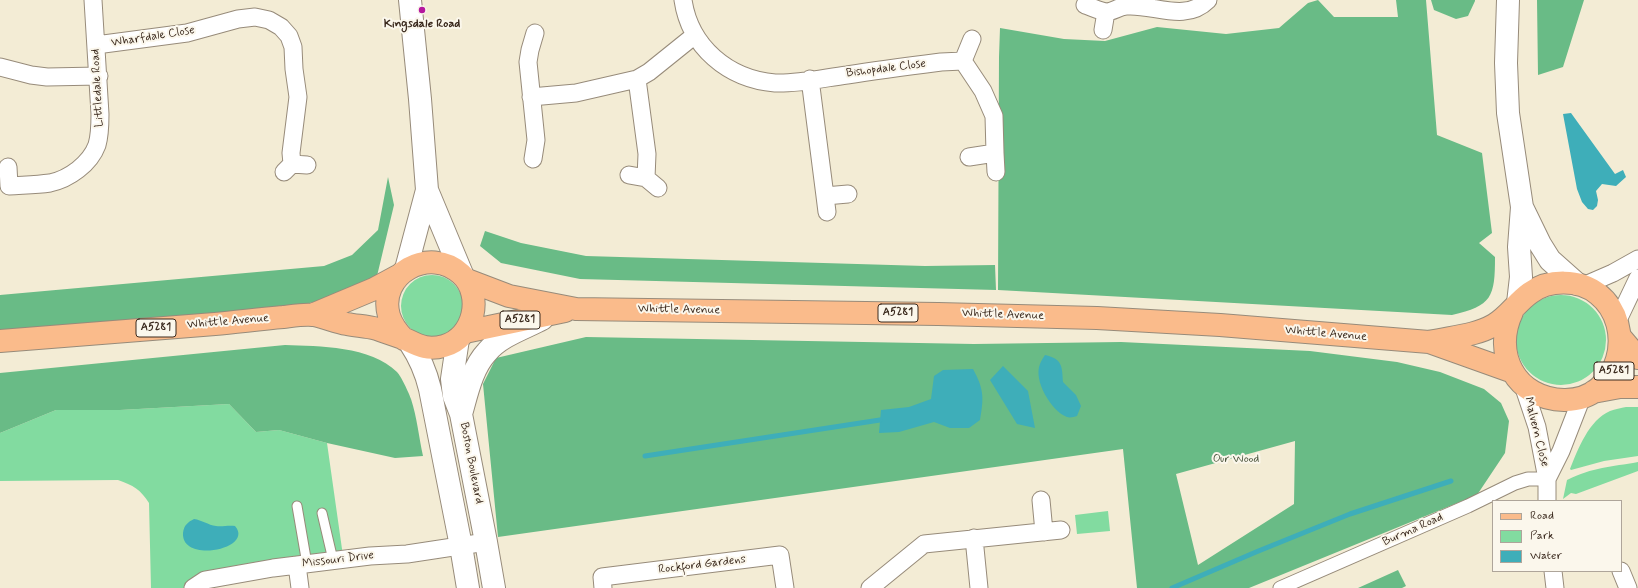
<!DOCTYPE html>
<style>
body{margin:0}
#map{position:relative;width:1638px;height:588px;overflow:hidden;background:#f3ecd5;font-family:Mynerve,sans-serif}
canvas{display:block}
.legend{position:absolute;left:1492px;top:500px;width:130px;height:72px;box-sizing:border-box;background:#fbf7ec;border:1px solid #aea59a;margin:0;padding:5px 7px;list-style:none;font-size:12px;color:#3b2a1e}
.legend li{display:flex;align-items:center;gap:8px;height:20px}
.legend b{width:20px;border:1px solid #aea59a}
</style>
<div id="map">
<canvas width="1638" height="588"></canvas>
<ul class="legend">
<li><b style="height:5px;background:#fabb8b"></b>Road</li>
<li><b style="height:11px;background:#82dba0"></b>Park</li>
<li><b style="height:11px;background:#3eaeb9"></b>Water</li>
</ul>
</div>
<script>
const context = document.querySelector('canvas').getContext('2d');
context.lineJoin = 'round';
function paint(path, color) {
  context.fillStyle = color;
  context.fill(path, 'evenodd');
}
function strokePath(path, color, width, dash) {
  context.strokeStyle = color;
  context.lineWidth = width;
  context.lineCap = dash ? 'butt' : 'round';
  context.setLineDash(dash || []);
  context.stroke(path);
}
function label(font, color, halo, rows, align = 'center') {
  context.font = font + ' Mynerve,sans-serif';
  context.lineWidth = 4;
  context.setLineDash([]);
  context.textBaseline = 'middle';
  context.strokeStyle = halo;
  context.fillStyle = color;
  for (const [text, x, y, turn = 0] of rows) {
    context.save();
    context.translate(x, y);
    context.rotate((+turn || 0) * Math.PI / 180);
    context.textAlign = isNaN(turn) ? turn : align;
    if (halo) context.strokeText(text, 0, 0);
    context.fillText(text, 0, 0);
    context.restore();
  }
}
paint(new Path2D(`
 M401 306a31 31 0 1 1 62 0a31 31 0 1 1-62 0Z
 M1516 340a45 45 0 1 1 90 0a45 45 0 1 1-90 0Z
 M229,404L256,432L279,430L327,443L343,556L190,588H151L149,503C141,490 133,485 118,480L0,481V433L56,410H120Z
 M1626,407H1638V456L1604,461L1571,470L1570,469C1578,449 1589,420 1610,411C1615,409 1621,408 1626,407Z
 M1638,462V471L1576,494L1571,493L1563,499L1567,480C1593,467 1611,467 1638,462Z
 M1108,511L1110,531L1077,534L1075,515Z`), '#82dba0');
paint(new Path2D(`
 M1318,0L1334,17H1398L1396,0H1426L1437,135L1482,153L1492,233L1479,243L1495,257C1495,297 1492,306 1452,315L998,290L999,57L1000,28L1064,39L1105,41L1157,27L1226,34L1279,28L1308,3Z
 M1431,0H1475V1L1468,16L1456,19L1434,10Z
 M1537,0H1584L1563,67L1538,75Z
 M388,177L394,205L377,276L350,294L278,310L0,334V295L324,266L352,255L378,230Z
 M485,231L521,243L586,256L925,266L995,265L996,290L580,279L501,263L480,246Z
 M586,337L974,344L1121,342L1310,351L1397,362L1440,372L1484,389L1501,403L1509,421L1505,453L1477,495L1249,588H1137L1123,449L498,537L483,384L496,358ZM1295,441L1294,504L1198,565L1176,474Z
 M285,345C319,346 371,346 397,372C401,376 409,393 411,399C417,417 419,438 423,456L395,458L327,443L279,430L256,432L229,404L120,410H56L0,433V373Z
 M1398,570L1406,586L1402,588H1358Z`), '#69bb86');
paint(new Path2D(`
 M1571,113L1615,174L1623,170L1626,177L1616,186L1602,184L1596,191L1598,200L1597,206L1593,210L1588,209L1582,202L1577,189L1563,114Z
 M1045,355C1063,359 1062,367 1063,382L1076,395L1081,406L1077,416C1074,417 1070,418 1067,417C1051,411 1033,380 1040,364C1041,361 1043,358 1045,355Z
 M1003,366L1028,391L1035,428L1017,424L990,380Z
 M973,369C984,389 984,398 980,420L969,428H950L934,422L899,432L879,433L881,410L909,407L931,399L934,376L943,370Z
 M194,519C202,520 208,525 216,526C222,527 228,525 235,526C255,549 181,564 183,533C184,525 188,522 194,519Z`), '#3eaeb9');
strokePath(new Path2D(`
 M645,456L880,420
 M1172,588L1256,552L1350,514L1451,481`), '#3eaeb9', 5);
const service = new Path2D(`
 M297,506L307,564
 M322,513L333,560`);
const pedestrian = new Path2D(`
 M1280,588L1468,506L1515,483L1528,479H1547`);
const minor = new Path2D(`
 M683,0C690,47 728,79 775,83C798,84 824,78 847,75C879,70 910,66 941,62L963,61
 M1085,5C1091,7 1100,11 1106,12C1113,12 1120,6 1127,6C1154,4 1185,23 1208,0
 M1103,30L1106,12
 M96,45L187,33L238,19L255,17L269,20L281,27L289,36L293,47L294,69L298,97L291,153L292,164
 M0,67L31,75L47,77L99,76
 M637,79L647,154L646,178
 M810,79L825,196
 M531,97L576,93L637,79L649,72L695,35
 M995,153L996,172
 M969,157L995,153L994,116L983,91L963,61L972,39
 M533,159L536,140L528,62L530,50L535,33
 M8,167L9,186C23,185 36,185 50,183C69,179 90,164 97,145C100,135 100,125 100,114L93,0
 M284,172L292,164L307,165
 M629,175L646,178L658,188
 M827,212L825,196L848,194
 M1583,286L1613,273L1638,259
 M1618,320L1638,278
 M1523,385L1537,427L1547,479V501
 M1547,479L1561,451L1582,397
 M1041,500L1044,532
 M974,538L979,588
 M297,565L300,588
 M1553,571L1555,588
 M1621,571L1628,588
 M193,588L205,580L273,568L370,556L407,554L486,542
 M603,588L602,577L780,555L785,588
 M870,588L924,544L1061,530`);
const tertiary = new Path2D(`
 M410,0L420,99L427,190L462,274
 M1508,0L1506,63L1508,113L1522,207L1540,244L1550,260L1577,284
 M406,269L427,190
 M1518,303L1521,277L1519,247L1522,207
 M458,339L452,379L454,396L461,414L486,542L494,588
 M410,343C420,358 426,372 430,389L461,546L468,588
 M461,414C467,393 472,368 487,352C500,336 525,328 542,319`);
const primary = new Path2D(`
 M467,280L509,296L576,309L938,314L1097,318L1220,325L1429,342L1513,372
 M312,315L374,289L398,276
 M465,332L565,311
 M1622,339L1638,358
 M0,341C72,335 143,330 215,324C237,322 260,319 283,317C292,316 304,314 313,315C325,317 335,322 347,324C357,326 367,326 377,329C385,332 394,335 403,338C418,345 426,351 444,346C474,338 484,295 461,274C430,245 377,274 389,316C392,325 397,332 404,339
 M1429,342C1450,337 1475,336 1494,325C1509,316 1516,303 1530,293C1549,279 1579,279 1598,294C1638,326 1620,401 1564,400C1516,399 1492,354 1512,312
 M1593,392L1620,387H1638`);
strokePath(service, '#978b7a', 11);
strokePath(pedestrian, '#978b7a', 15);
strokePath(minor, '#978b7a', 19);
strokePath(tertiary, '#978b7a', 24);
strokePath(primary, '#978b7a', 24);
strokePath(service, '#fff', 9);
strokePath(pedestrian, '#fff', 13);
strokePath(minor, '#fff', 17);
strokePath(tertiary, '#fff', 22);
strokePath(primary, '#fabb8b', 22);
for (const [x, y, r, color] of [
 [422,10,4,"#b5179e"]
]) {
  const dot = new Path2D();
  dot.arc(x, y, r, 0, 2 * Math.PI);
  context.fillStyle = color;
  context.fill(dot);
  strokePath(dot, '#fbf7ec', 1.5);
}
for (const [x, y, w] of [
 [898,313,40],
 [520,320,40],
 [156,328,40],
 [1614,371,40]
]) {
  const box = new Path2D();
  box.roundRect(x - w / 2, y - 9, w, 18, 3);
  context.fillStyle = '#fbf7ec';
  context.fill(box);
  strokePath(box, '#3b2a1e', 1);
}
label('bold 11px', '#3b2a1e', null, [
 ["A5281",898,313],
 ["A5281",520,320],
 ["A5281",156,328],
 ["A5281",1614,371]
]);
label('bold 12px', '#3b2a1e', '#fbf7ec', [
 ["Kingsdale Road",422,24]
]);
label('12px', '#3b2a1e', '#fbf7ec', [
 ["Wharfdale Close",153,37,-9],
 ["Bishopdale Close",886,69,-7],
 ["Littledale Road",98,88,-93],
 ["Whittle Avenue",679,310,1],
 ["Whittle Avenue",1003,315,2],
 ["Whittle Avenue",228,322,-5],
 ["Whittle Avenue",1326,334,5],
 ["Malvern Close",1536,432,76],
 ["Boston Boulevard",471,463,79],
 ["Burma Road",1413,530,-24],
 ["Missouri Drive",338,560,-7],
 ["Rockford Gardens",702,565,-7]
]);
label('12px', '#4d563e', '#fbf7ec', [
 ["Our Wood",1236,459]
]);
</script>
